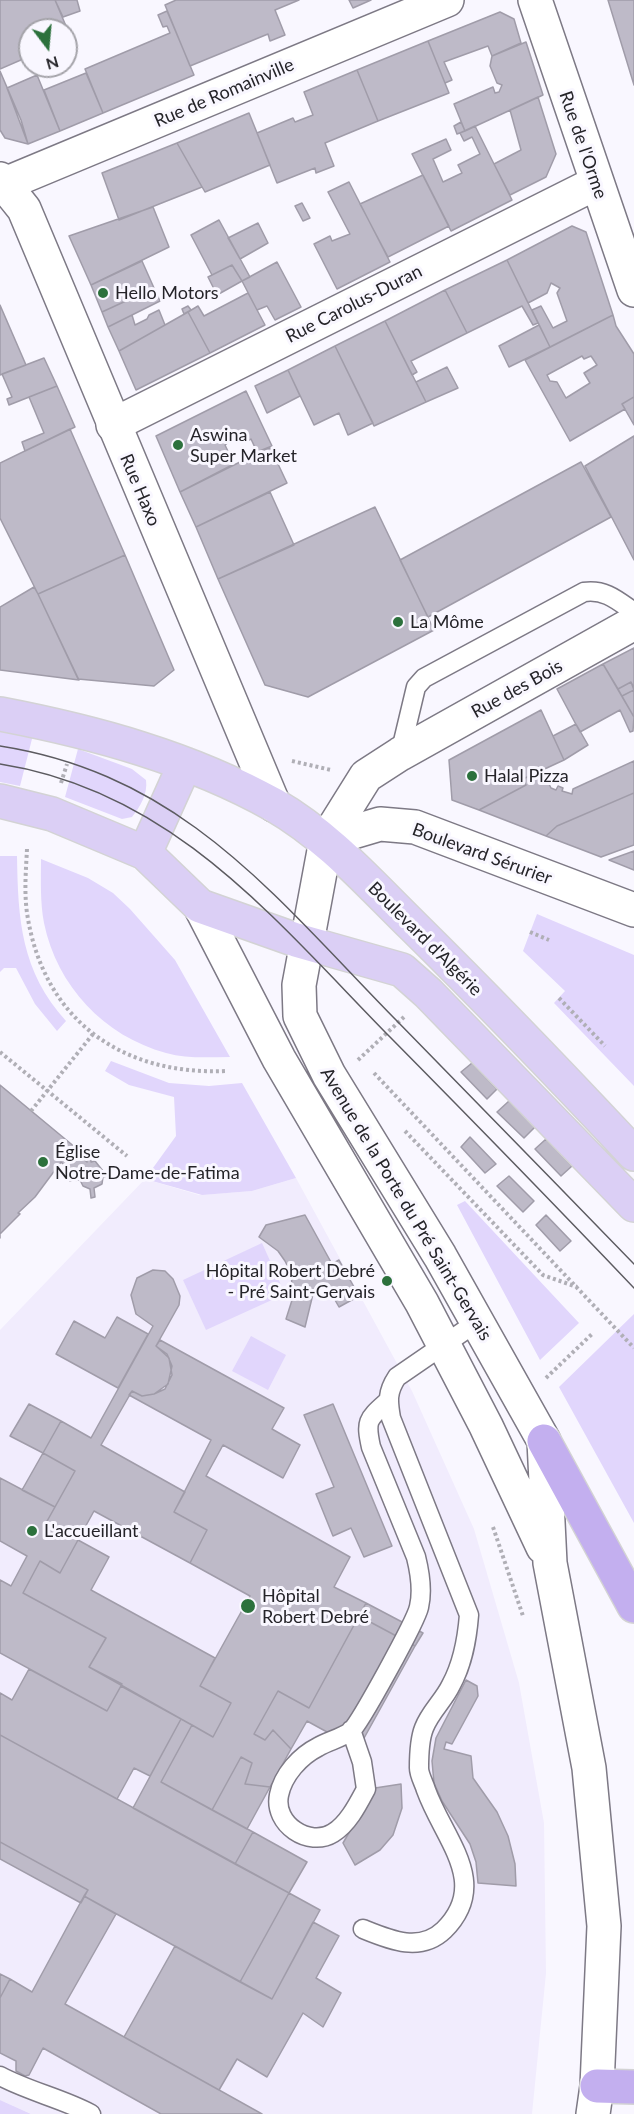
<!DOCTYPE html>
<meta charset="utf-8">
<style>
body{margin:0}
#map{position:relative;width:634px;height:2114px;overflow:hidden;background:#f9f7ff;font-family:Lato,sans-serif}
canvas{display:block}
.north{position:absolute;left:18px;top:18px;width:60px;height:60px;box-sizing:border-box;background:#f9f7ff;border:2px solid #a4a3a9;border-radius:50%;rotate:164deg;font-size:16px;font-weight:700;line-height:24px;text-align:center;color:#252429}
.north::after{content:'';display:block;margin:auto;width:21px;height:27px;background:#2c713c;clip-path:polygon(50% 0,100% 100%,50% 72%,0 100%)}
</style>
<div id="map">
<canvas width="634" height="2114"></canvas>
<div class="north">N</div>
</div>
<script>
const context = document.querySelector('canvas').getContext('2d');
context.lineJoin = 'round';
function paint(path, color) {
  context.fillStyle = color;
  context.fill(path, 'evenodd');
}
function strokePath(path, color, width, dash) {
  context.strokeStyle = color;
  context.lineWidth = width;
  context.lineCap = dash ? 'butt' : 'round';
  context.setLineDash(dash || []);
  context.stroke(path);
}
function label(font, color, halo, rows, align = 'center') {
  context.font = font + ' Lato,sans-serif';
  context.lineWidth = 6;
  context.setLineDash([]);
  context.textBaseline = 'middle';
  context.strokeStyle = halo;
  context.fillStyle = color;
  for (const [text, x, y, turn = 0] of rows) {
    context.save();
    context.translate(x, y);
    context.rotate((+turn || 0) * Math.PI / 180);
    context.textAlign = isNaN(turn) ? turn : align;
    if (halo) context.strokeText(text, 0, 0);
    context.fillText(text, 0, 0);
    context.restore();
  }
}
paint(new Path2D(`
 M296,1178L412,1391L474,1529L519,1683L544,1823L546,1973L532,2114H31L0,2100V1330L145,1179L199,1195L252,1191Z`), '#f1ecfd');
paint(new Path2D(`
 M0,729L33,735L20,786L0,782Z
 M78,749L132,769L146,780C148,794 140,807 132,817L122,819L65,797Z
 M0,856H17C18,920 21,971 66,1021L57,1031L35,1004L16,968H4L0,972Z
 M41,859L88,878L113,893L130,909L175,960L230,1057C209,1057 187,1059 166,1053C104,1036 57,986 44,923C40,902 41,880 41,859Z
 M537,914L634,955V1086L554,1003L565,991L523,951Z
 M111,1061L169,1083L209,1086L242,1083L296,1178L252,1191L202,1195L145,1179L176,1136L174,1097L129,1085L105,1071Z
 M465,1201L579,1323L540,1360L457,1205Z
 M262,1243L285,1294L206,1330L183,1280Z
 M634,1314V1523L559,1387Z
 M251,1336L286,1355L268,1390L232,1371Z
 M0,2100L31,2114H0Z`), '#e1d6fc');
const building = new Path2D(`
 M0,0H55L71,38L66,40V30H30V56L0,69Z
 M55,0H77L80,11L63,17Z
 M176,0H299L275,10L285,35L270,41L268,34L190,66L165,5Z
 M349,0H371L353,8Z
 M608,0H634V85Z
 M167,11L194,75L103,113L85,69L170,33L167,26L163,27L158,15Z
 M500,12L514,19L521,43L492,56L488,46L444,62L452,80L445,83L428,41Z
 M428,41L449,93L378,121L357,70Z
 M526,42L543,95L465,131L454,104L493,87L495,93L499,92L502,85L497,83L490,66L492,56Z
 M357,70L378,121L325,143L334,166L316,173L315,168L277,183L257,133L293,118L295,122L313,115L304,92Z
 M0,71L21,120L28,144L5,138L0,130Z
 M86,73L103,113L60,131L44,90Z
 M37,75L60,131L28,144L7,88Z
 M538,97L556,154L546,177L510,195L494,164L521,150L510,110Z
 M249,113L270,165L205,192L177,143Z
 M461,122L465,131L457,134L454,126Z
 M475,126L512,200L451,231L412,154L446,139L451,150L433,159L443,182L462,173L458,165L480,154L472,137L464,141L460,133Z
 M177,143L202,187L119,220L102,173Z
 M423,175L449,226L388,257L360,204Z
 M349,182L390,262L337,289L314,244L330,236L332,241L350,234L328,192Z
 M302,203L310,218L303,221L295,206Z
 M153,207L169,247L91,285L69,236Z
 M219,220L250,277L242,281L232,265L212,275L191,235Z
 M258,223L268,243L240,259L228,238Z
 M572,226L586,232L613,315L550,347L532,310L541,306L553,328L567,321L557,293L560,288L551,283L547,293L528,303L507,260Z
 M507,260L538,323L533,325L522,306L467,333L445,290Z
 M142,261L154,288L102,312L91,285Z
 M277,262L301,307L275,320L267,306L257,310L242,281Z
 M232,265L242,281L217,295L208,277Z
 M154,288L160,301L108,327L102,312Z
 M445,290L467,333L411,361L417,372L412,375L385,321Z
 M248,293L265,325L210,353L188,312L198,306L204,316Z
 M0,305L26,365L0,375Z
 M188,306L191,310L184,314L182,309Z
 M159,310L165,325L119,351L108,327L132,315L135,325L147,319L149,315Z
 M188,312L210,353L136,390L119,351Z
 M613,315L616,326L634,354V397L622,404L625,409L570,441L525,360ZM582,356L584,359L591,356L597,365L584,373L590,383L566,398L557,382L550,381L547,375Z
 M385,321L426,402L374,426L335,346Z
 M539,325L550,347L509,367L499,346Z
 M335,346L373,423L348,435L339,413L314,425L288,370Z
 M44,358L57,386L9,405L7,399L12,397L2,374Z
 M447,367L458,388L426,402L416,382Z
 M288,370L300,396L267,413L255,386Z
 M57,386L75,427L25,451L22,442L44,433L29,397Z
 M246,391L272,446L257,452L251,439L248,441L243,432L239,434L225,445L234,464L180,492L156,436Z
 M634,397V425L622,404Z
 M70,429L125,555L38,594L0,518V463Z
 M634,436V560L585,466Z
 M270,447L287,483L196,527L180,492Z
 M581,462L611,517L428,617L400,560Z
 M270,492L294,545L218,579L196,527Z
 M375,507L434,630L308,697L265,685L218,579Z
 M125,555L174,670L154,686L78,679L38,594Z
 M34,587L38,594L79,680L0,670V607Z
 M634,648V688L631,682L618,689L603,664Z
 M603,664L634,717L633,731L630,732L620,710L580,732L557,689Z
 M631,682L634,690L622,696L618,689Z
 M634,690V717L622,696Z
 M541,710L564,760L523,779L526,785L479,810L452,800L449,760Z
 M576,724L588,745L564,760L553,736Z
 M634,761V793L557,826L546,836L479,810L526,785L523,779L542,770L551,788L556,790L558,786L563,788L562,791L572,794L573,789Z
 M634,793V845L601,857L546,836L557,826Z
 M634,851V870L609,860Z
 M472,1063L497,1089L487,1099L461,1072Z
 M0,1085L76,1148L73,1151L87,1162L86,1154H90L91,1162L95,1161L103,1171H110L112,1175L103,1177L102,1184L94,1188L95,1197L91,1198L90,1189L83,1186L80,1180L70,1181L69,1176L76,1175L61,1162L35,1197L18,1213L20,1214L0,1234V1238Z
 M509,1101L535,1127L524,1138L497,1112Z
 M470,1137L496,1164L485,1173L461,1147Z
 M546,1139L572,1166L561,1176L535,1149Z
 M509,1176L534,1201L523,1212L497,1186Z
 M305,1215L332,1264L339,1260L359,1296L339,1307L327,1286L313,1294L305,1327L286,1319L293,1297L291,1273L285,1261L278,1251L259,1237L266,1225Z
 M546,1215L571,1241L560,1251L536,1225Z
 M153,1270L165,1271L173,1279L180,1296L179,1305L156,1346L169,1358L172,1375L165,1389L154,1394L142,1396L132,1391L101,1445L185,1492L174,1512L207,1530L190,1563L94,1511L78,1540L46,1523L75,1471L43,1453L61,1421L91,1438L153,1326L136,1314L131,1295L137,1278Z
 M117,1317L148,1334L118,1388L56,1354L74,1321L105,1338Z
 M160,1340L284,1408L272,1429L300,1445L283,1478L223,1445L206,1476L350,1557L334,1587L366,1603L309,1708L278,1691L254,1734L265,1740L273,1730L291,1749L270,1787L245,1784L252,1763L241,1757L212,1810L161,1782L192,1725L213,1737L231,1703L200,1686L250,1596L190,1563L207,1530L174,1512L211,1440L129,1395L132,1391L142,1396L154,1394L168,1384L172,1366L167,1354L156,1346Z
 M29,1404L61,1421L43,1453L10,1436Z
 M333,1404L392,1546L364,1557L351,1528L333,1536L316,1494L334,1487L304,1415Z
 M43,1453L75,1471L55,1507L22,1490Z
 M0,1478L55,1507L46,1523L78,1540L60,1573L40,1561L23,1593L106,1638L89,1667L122,1684L107,1711L0,1653V1580L11,1586L27,1556L0,1541Z
 M78,1540L109,1557L91,1590L215,1658L200,1686L231,1703L213,1737L89,1667L106,1638L23,1593L40,1561L60,1573Z
 M366,1603L423,1633L415,1646L359,1616Z
 M359,1616L415,1646L358,1749L307,1721L291,1749L273,1730L265,1740L254,1734L278,1691L309,1708Z
 M29,1669L107,1711L121,1686L181,1719L150,1776L134,1768L117,1799L0,1735V1693L12,1700Z
 M466,1680L477,1686L478,1696L452,1744L446,1742L444,1749L471,1756L473,1778L497,1812L508,1836L515,1864L516,1886L478,1883L476,1862L470,1844L442,1801L434,1783L432,1761L436,1738Z
 M181,1719L192,1725L161,1782L253,1832L235,1864L133,1808Z
 M0,1735L289,1893L240,1982L84,1896L88,1890L0,1842Z
 M241,1757L252,1763L245,1784L270,1787L247,1829L212,1810Z
 M401,1784L402,1808L393,1835L380,1850L355,1865L343,1843L375,1788Z
 M253,1832L307,1862L289,1893L235,1864Z
 M0,1842L88,1890L81,1903L0,1859Z
 M289,1893L320,1910L272,1999L240,1982Z
 M84,1896L116,1914L65,2004L262,2114H161L43,2048L29,2075L25,2076L16,2071V2061L0,2053V1998L10,1979L32,1992Z
 M313,1922L339,1936L316,1978L341,1993L323,2027L303,2013L267,2077L237,2059L219,2090L124,2037L175,1946L272,1999Z
 M0,1974L10,1979L0,1998Z`);
paint(building, '#bebac8');
strokePath(building, '#a09ca9', 1.5);
const lane = new Path2D(`
 M400,754L416,687L424,678L584,592C605,589 617,600 634,612
 M351,1730L362,1762L366,1789C358,1804 348,1824 333,1833C309,1848 273,1824 279,1795C283,1775 300,1756 318,1747C328,1741 342,1738 351,1731C360,1723 416,1621 419,1607C423,1590 420,1573 416,1557L371,1447C365,1420 368,1419 388,1401
 M363,1929C390,1940 420,1953 444,1930C491,1883 444,1840 426,1790C424,1783 419,1775 419,1768C419,1757 420,1738 424,1728C430,1712 444,1700 451,1685C463,1663 467,1640 469,1615L391,1418C388,1401 387,1392 397,1377L477,1322
 M0,2076C30,2092 61,2098 91,2114`);
const street = new Path2D(`
 M535,0L634,290
 M0,186L447,0
 M113,425L596,183
 M326,840L366,776L400,754L634,623`);
const secondary = new Path2D(`
 M0,179L24,209L274,805
 M200,906L279,1059L422,1303L486,1426L543,1547
 M593,2114L597,2086L604,1926L589,1768L550,1563L544,1441L440,1256L329,1075L300,1016L299,985L326,840L380,824L415,827L634,910`);
const primary = new Path2D(`
 M0,714C94,732 190,758 274,805C328,836 369,883 413,926C489,1001 562,1077 634,1154
 M0,801L52,814L145,853L200,906L296,940L402,970L428,993L634,1205
 M145,853L185,764`);
const highway = new Path2D(`
 M544,1441L634,1606
 M597,2086L634,2087`);
strokePath(lane, '#7d7985', 21);
strokePath(street, '#7d7985', 36);
strokePath(secondary, '#7d7985', 36);
strokePath(primary, '#d3d3d4', 36);
strokePath(highway, '#d3d3d4', 36);
strokePath(new Path2D(`
 M292,761L331,770
 M61,783L67,764
 M27,849C26,870 24,891 27,913C43,1020 122,1076 227,1071
 M530,932L549,940
 M559,998L605,1046
 M0,1052L127,1156
 M358,1060L405,1016
 M374,1073L634,1348
 M31,1111L93,1034
 M405,1131L543,1275L577,1287
 M546,1378L592,1334
 M493,1527L523,1616`), '#b0afb6', 4, [3, 3]);
strokePath(lane, '#fff', 18);
strokePath(street, '#fff', 33);
strokePath(secondary, '#fff', 33);
strokePath(primary, '#dbcff5', 33);
strokePath(highway, '#c3afef', 33);
strokePath(new Path2D(`
 M0,746C184,775 275,897 397,1021C476,1101 555,1183 634,1264
 M0,764C173,791 275,920 390,1037C472,1120 554,1204 634,1288`), '#5c5b60', 1.5);
for (const [x, y, r, color] of [
 [103,293,6,"#2c713c"],
 [178,445,6,"#2c713c"],
 [398,622,6,"#2c713c"],
 [472,776,6,"#2c713c"],
 [43,1162,6,"#2c713c"],
 [387,1281,6,"#2c713c"],
 [32,1531,6,"#2c713c"],
 [248,1606,8,"#2c713c"]
]) {
  const dot = new Path2D();
  dot.arc(x, y, r, 0, 2 * Math.PI);
  context.fillStyle = color;
  context.fill(dot);
  strokePath(dot, '#f9f7ff', 2);
}
label('18px', '#252429', '#f9f7ff', [
 ["Rue de Romainville",224,93,-23],
 ["Rue de l'Orme",583,145,71],
 ["Rue Carolus-Duran",354,304,-27],
 ["Rue Haxo",140,490,67],
 ["Rue des Bois",517,689,-29],
 ["Boulevard Sérurier",482,854,20],
 ["Boulevard d'Algérie",425,939,45],
 ["Avenue de la Porte du Pré Saint-Gervais",406,1204,59]
]);
label('18px', '#252429', '#f9f7ff', [
 ["Hello Motors",115,293],
 ["Aswina",190,435],
 ["Super Market",190,456],
 ["La Môme",410,622],
 ["Halal Pizza",484,776],
 ["Église",55,1152],
 ["Notre-Dame-de-Fatima",55,1173],
 ["Hôpital Robert Debré",375,1271,"right"],
 ["- Pré Saint-Gervais",375,1292,"right"],
 ["L'accueillant",44,1531],
 ["Hôpital",262,1596],
 ["Robert Debré",262,1617]
], 'left');
</script>
